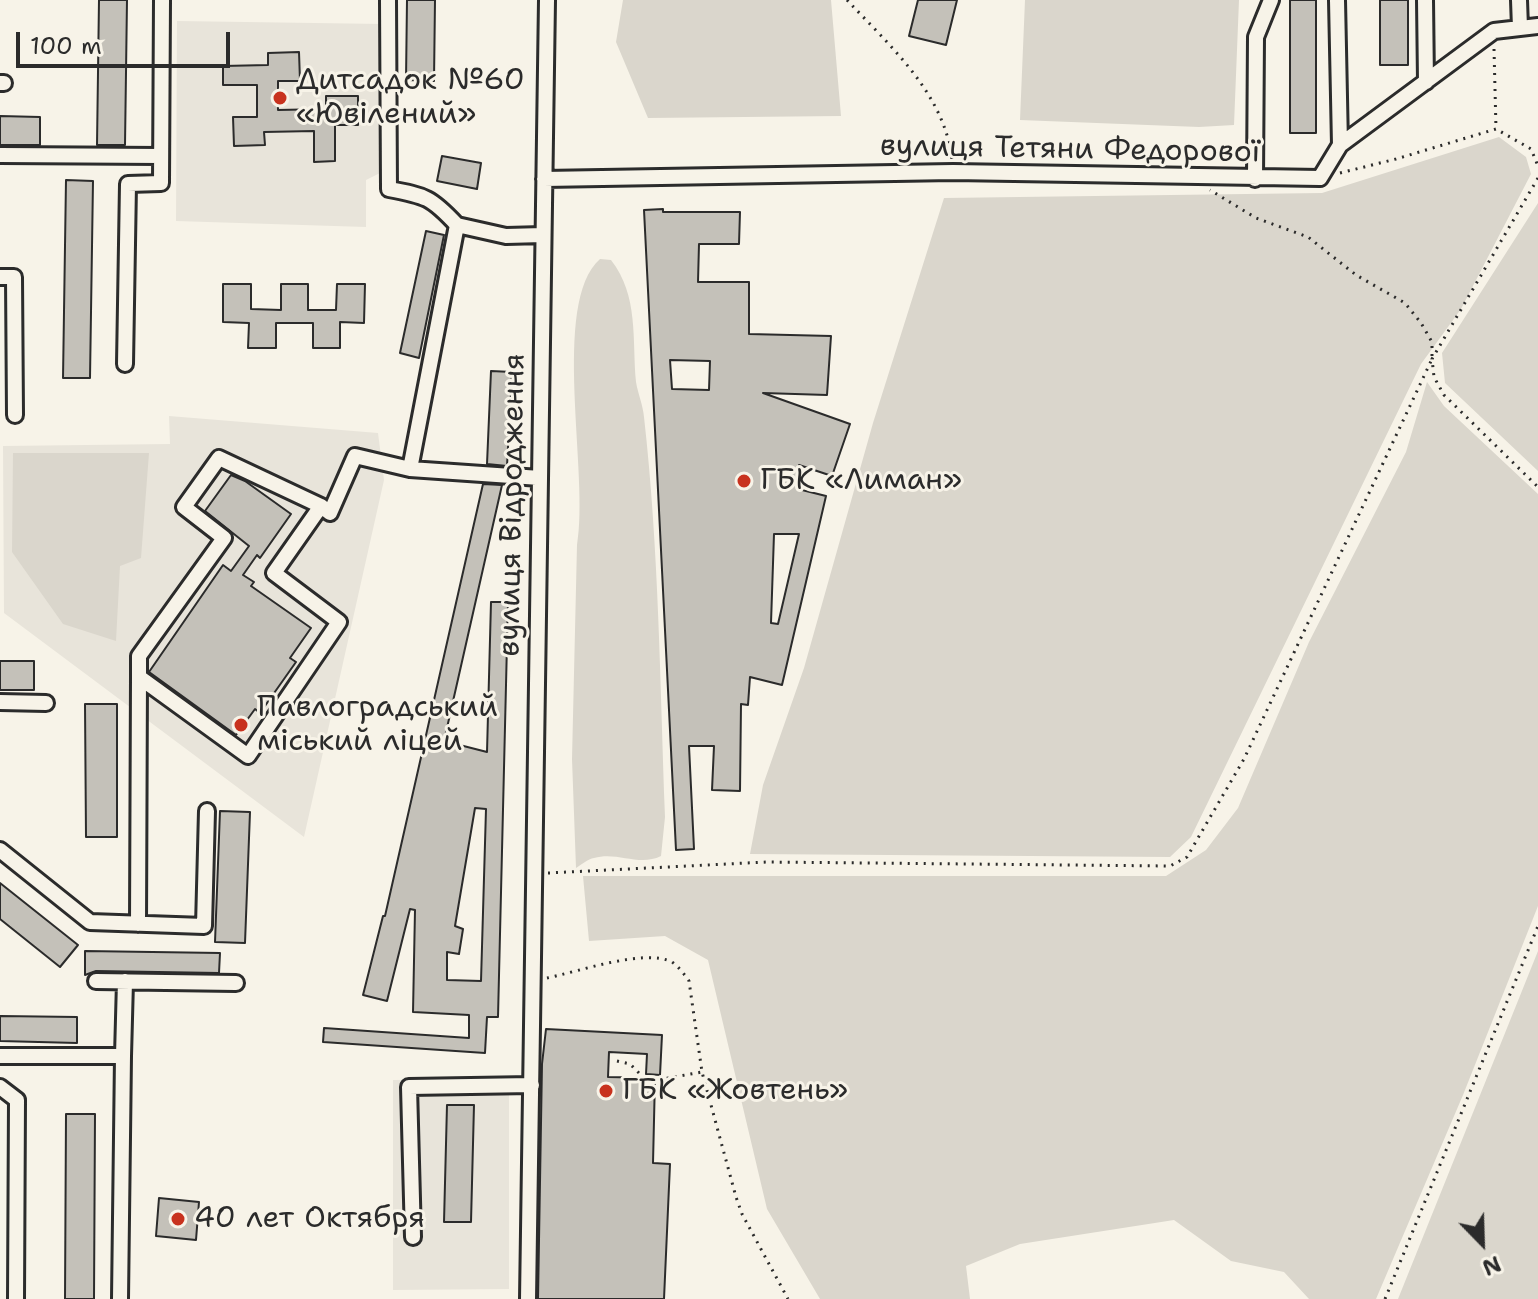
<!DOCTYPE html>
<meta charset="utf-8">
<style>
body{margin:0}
#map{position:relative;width:1538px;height:1299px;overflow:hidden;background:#f7f3e8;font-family:"Shantell Sans",sans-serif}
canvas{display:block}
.north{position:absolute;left:1442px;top:1203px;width:80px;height:80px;-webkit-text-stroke:6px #f7f3e8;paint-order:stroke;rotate:157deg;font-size:22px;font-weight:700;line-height:32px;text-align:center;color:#2b2b2b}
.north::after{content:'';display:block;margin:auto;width:28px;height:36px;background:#2b2b2b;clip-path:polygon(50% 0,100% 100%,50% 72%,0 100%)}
.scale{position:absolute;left:16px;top:32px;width:214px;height:36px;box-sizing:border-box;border:4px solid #2b2b2b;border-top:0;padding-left:10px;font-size:24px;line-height:28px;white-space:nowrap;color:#2b2b2b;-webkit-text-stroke:6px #f7f3e8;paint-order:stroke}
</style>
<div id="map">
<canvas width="1538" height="1299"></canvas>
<div class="north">N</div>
<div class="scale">100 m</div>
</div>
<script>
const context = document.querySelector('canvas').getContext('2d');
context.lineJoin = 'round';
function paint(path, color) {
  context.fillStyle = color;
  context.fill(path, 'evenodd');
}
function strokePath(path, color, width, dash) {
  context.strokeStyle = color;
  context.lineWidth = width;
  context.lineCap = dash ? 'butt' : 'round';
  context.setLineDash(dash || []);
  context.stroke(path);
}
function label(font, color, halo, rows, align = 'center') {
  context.font = font + ' "Shantell Sans",sans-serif';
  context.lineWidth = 6;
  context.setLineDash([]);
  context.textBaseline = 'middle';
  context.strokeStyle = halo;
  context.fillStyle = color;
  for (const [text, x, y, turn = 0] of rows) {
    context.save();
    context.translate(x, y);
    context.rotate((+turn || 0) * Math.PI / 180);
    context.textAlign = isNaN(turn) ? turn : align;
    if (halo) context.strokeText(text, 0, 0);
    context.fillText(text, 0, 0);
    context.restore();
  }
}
paint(new Path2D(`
 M177,21L383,24L384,171L366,180V227L176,221Z
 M169,416L378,433L384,480L304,837L4,613L3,446L170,444Z
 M509,1079V1289L393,1290V1080Z`), '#e8e4da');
paint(new Path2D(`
 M623,0H831L841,116L648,118L616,42Z
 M1025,0H1239L1234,125L1199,127L1020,120Z
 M1499,137L1526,157L1531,174L1461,309L1421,364L1191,837L1170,857L750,854L763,785L804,668L873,423L944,198L1322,193Z
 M1538,203V471L1445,383L1442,353Z
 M600,259L611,260C639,296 632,339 636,382C638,394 643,405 644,417C659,549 660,684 665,817L661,856C639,867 617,851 594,858C588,859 581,865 576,868L572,759L577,545C590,476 550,303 600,259Z
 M1427,382L1444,406L1538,494V906L1463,1095L1376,1299H1309L1284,1272L1231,1261L1174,1220L1020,1244L966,1266L970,1299H820L767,1209L708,960L665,936L589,941L583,876H1166L1206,850L1238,808L1309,642L1406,452Z
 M13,453H149L141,558L120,566L116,641L63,624L12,552Z
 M1538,951V1299H1398Z`), '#dad6cc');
const building = new Path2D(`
 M99,0H127L125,145H97Z
 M407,0H435L434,81L406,80Z
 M918,0H957L946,45L909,36Z
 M1290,0H1316V133H1290Z
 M1380,0H1408V65H1380Z
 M299,52L300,81H278V110L326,109V96H358V125H335V161L314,162V131L264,132L265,145L234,146L233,117H257V85H223V66L268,65V53Z
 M0,116L40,117V145H0Z
 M442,156L481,163L477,189L437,181Z
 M66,180L93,181L90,378H63Z
 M663,209V212H740L739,244H699L698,282H749V334L831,336L827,395L763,393L850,424L832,476L799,465L798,489L826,496L782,685L750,677L748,705L741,704L740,791L712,790L714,746H689L694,849L676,850L644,210ZM670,360L710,361L709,390L672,389ZM774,534H799L778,624L771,623Z
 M426,231L444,235L419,358L400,353Z
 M223,284H251V309L281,310V284H308V310H336L337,284H365L364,323L340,322V348H313V323H276V348H248L249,323L223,322Z
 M491,371L512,372L507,466L487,464Z
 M231,475L245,481L291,514L260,558L257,555L243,575L254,582L251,586L311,628L290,658L296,662L260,713L255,709L236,735L149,672L223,565L231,571L249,546L205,511Z
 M483,484L502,485L444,741L487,752L491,602H508L498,1017H487L485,1053L323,1042L324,1028L469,1038V1015L413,1012L415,910L410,909L387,1001L363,995L383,916H385ZM475,808L486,809L481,981L447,980V952L459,954L463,929L455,926Z
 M0,661H34V690H0Z
 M85,704H117V837H86Z
 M220,811L250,812L245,943L215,942Z
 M0,883L78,945L60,967L0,919Z
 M85,951L220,953L219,973L96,971L85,975Z
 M0,1016L77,1017V1043L0,1041Z
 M546,1029L662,1035L660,1075L646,1074L647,1054L609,1052L608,1077L655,1078L653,1163L670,1164L664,1299H538L542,1064Z
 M447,1105H474L471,1222H444Z
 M66,1114H95L94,1299H65Z
 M159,1198L199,1202L196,1240L156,1236Z`);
paint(building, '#c4c1b9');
strokePath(building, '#2b2b2b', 2);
const minor = new Path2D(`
 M388,0L389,189C426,196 431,197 457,225
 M1337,0L1340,145
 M1425,0L1426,82
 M1519,0L1520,28
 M0,83H4
 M0,155L161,156
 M544,179L953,172L1320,178L1340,145L1494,31L1538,26
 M1255,179L1256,37L1271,0
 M0,277H14L15,415
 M125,364L128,184L161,183L162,0
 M410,469L457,225L506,236L543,235
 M321,506L274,573L339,622L248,756L139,677V656L224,538L184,507L219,458L321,506L330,513L355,456L410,469L540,478
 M0,702L46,703
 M0,850L90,922L204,926L207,811
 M138,924L139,677
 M96,981L236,983
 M0,1056H123L125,981
 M0,1087L17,1100L16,1299
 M413,1237L409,1087L532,1085
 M120,1299L123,1056
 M528,1299L547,0`);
strokePath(minor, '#2b2b2b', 20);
strokePath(new Path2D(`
 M847,0C890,46 945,94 952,160
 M1494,49L1496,129
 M1340,173L1396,159L1496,129L1531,149L1538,166
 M1538,178L1432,359L1434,377L1444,395L1538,487
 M548,873L767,862L1170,866L1187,857L1244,759L1432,359V342L1421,323L1405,303L1356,275L1308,237L1256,218L1210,190
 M547,978C577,972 645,948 672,962C679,967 684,974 689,981L702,1072L736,1197L742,1214L788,1299
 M617,1061L630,1064L644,1078L663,1079L702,1072
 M1385,1299L1538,926`), '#2b2b2b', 3, [2, 6]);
strokePath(minor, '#f7f3e8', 14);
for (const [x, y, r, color] of [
 [280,98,8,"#c8321e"],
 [744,481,8,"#c8321e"],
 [241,725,8,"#c8321e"],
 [606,1091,8,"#c8321e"],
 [178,1219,8,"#c8321e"]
]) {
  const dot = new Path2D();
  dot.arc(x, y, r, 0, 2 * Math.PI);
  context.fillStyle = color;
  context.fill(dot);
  strokePath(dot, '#f7f3e8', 3);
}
label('30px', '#2b2b2b', '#f7f3e8', [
 ["Дитсадок №60",296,81],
 ["«Ювілений»",296,115],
 ["ГБК «Лиман»",760,481],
 ["Павлоградський",257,708],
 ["міський ліцей",257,742],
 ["ГБК «Жовтень»",622,1091],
 ["40 лет Октября",194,1219]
], 'left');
label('30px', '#2b2b2b', '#f7f3e8', [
 ["вулиця Тетяни Федорової",1070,150,1],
 ["вулиця Відродження",513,505,-89]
]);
</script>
